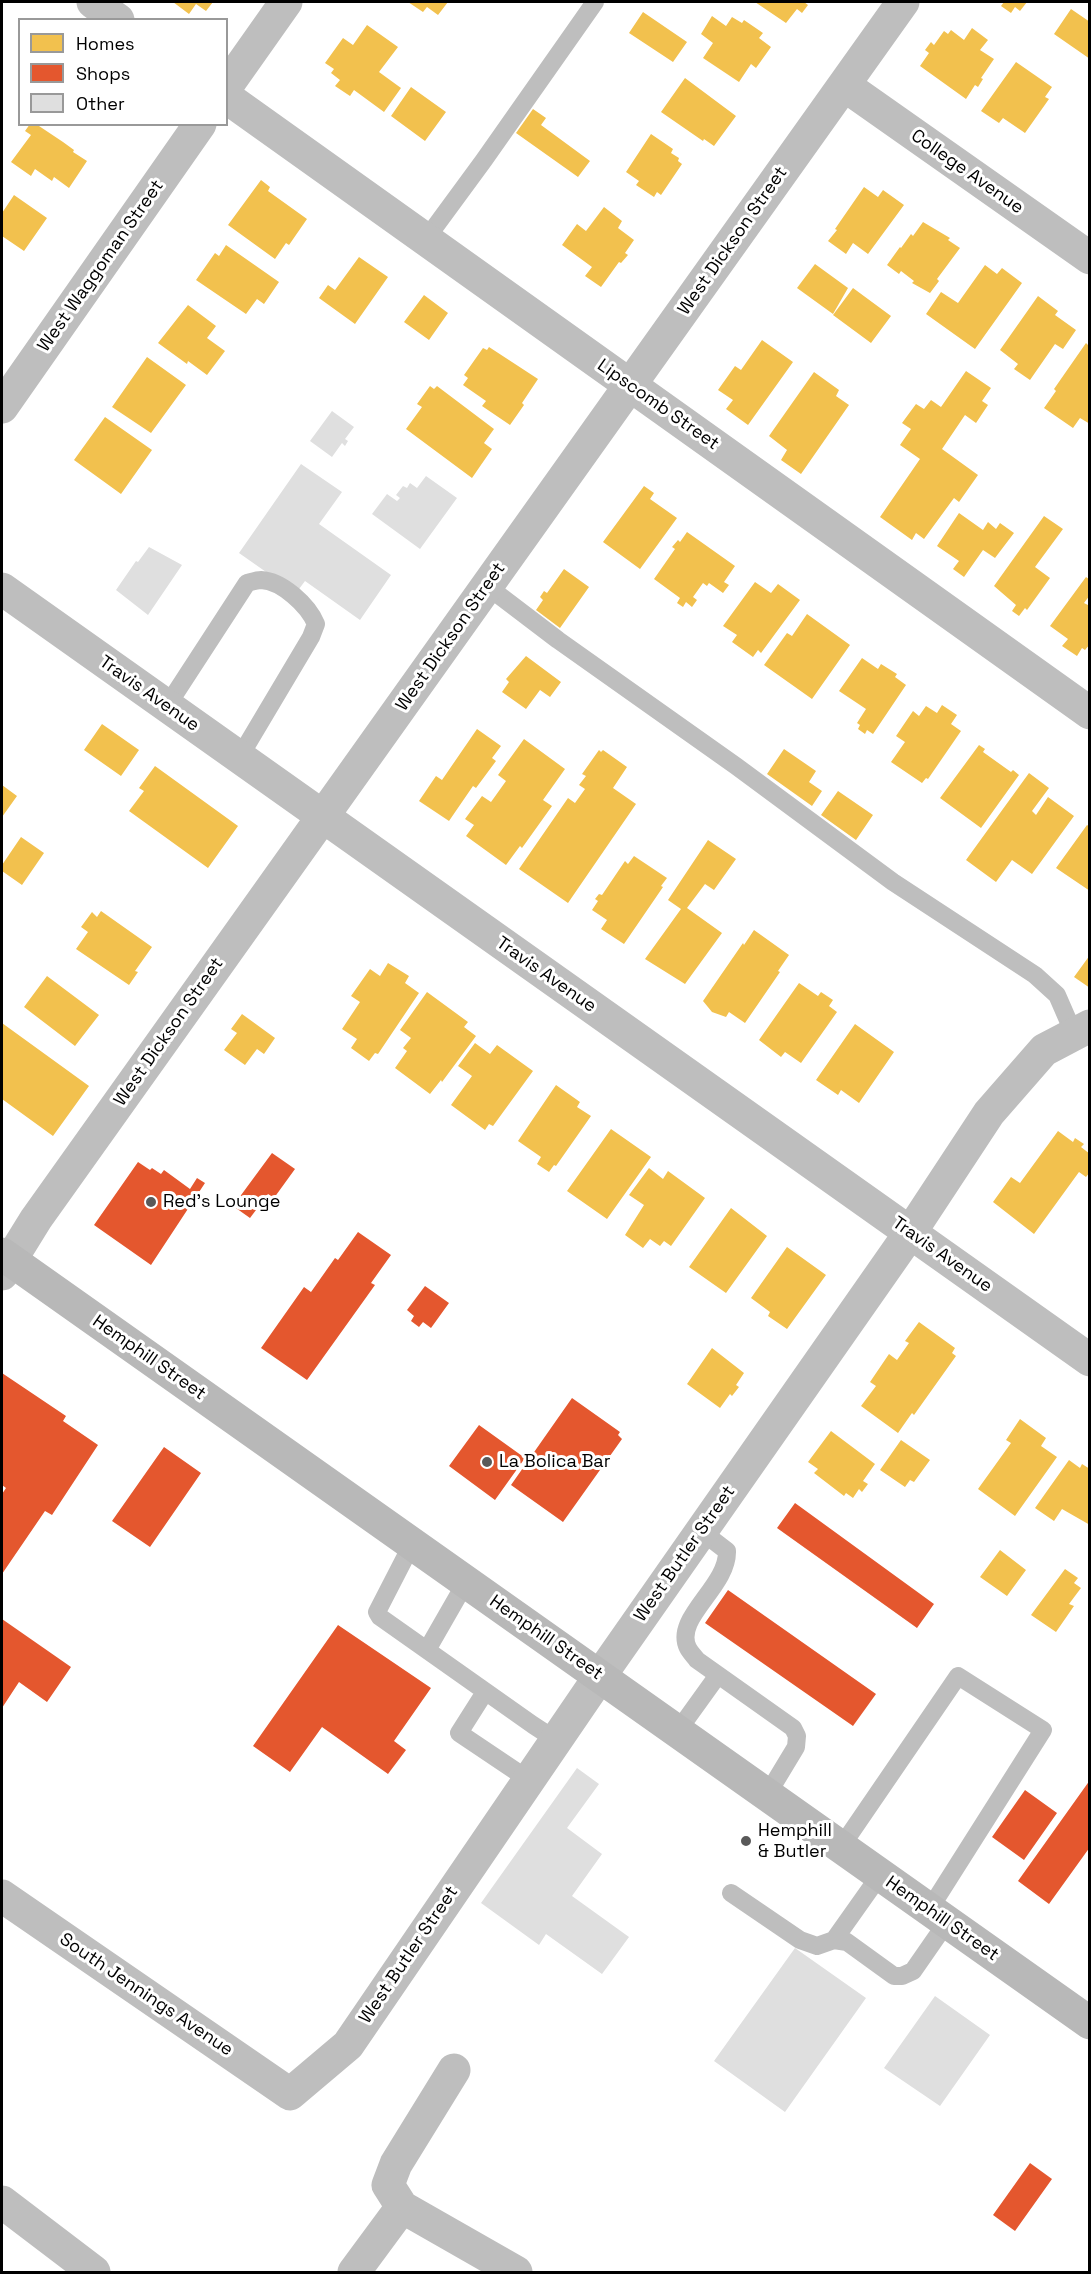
<!DOCTYPE html>
<style>
body{margin:0}
#map{position:relative;width:1091px;height:2274px;overflow:hidden;background:#fff;font-family:"Space Grotesk",sans-serif}
canvas{display:block}
.frame{position:absolute;inset:0;border:3px solid #000;pointer-events:none}
.legend{position:absolute;left:18px;top:18px;width:210px;height:108px;box-sizing:border-box;background:#fff;border:2px solid #999;margin:0;padding:8px 10px;list-style:none;font-size:18px;color:#000}
.legend li{display:flex;align-items:center;gap:12px;height:30px}
.legend b{width:30px;border:2px solid #999}
</style>
<div id="map">
<canvas width="1091" height="2274"></canvas>
<div class="frame"></div>
<ul class="legend">
<li><b style="height:16px;background:#f2c14e"></b>Homes</li>
<li><b style="height:16px;background:#e4572e"></b>Shops</li>
<li><b style="height:16px;background:#dfdfdf"></b>Other</li>
</ul>
</div>
<script>
const context = document.querySelector('canvas').getContext('2d');
context.lineJoin = 'round';
function paint(path, color) {
  context.fillStyle = color;
  context.fill(path, 'evenodd');
}
function strokePath(path, color, width, dash) {
  context.strokeStyle = color;
  context.lineWidth = width;
  context.lineCap = dash ? 'butt' : 'round';
  context.setLineDash(dash || []);
  context.stroke(path);
}
function label(font, color, halo, rows, align = 'center') {
  context.font = font + ' "Space Grotesk",sans-serif';
  context.lineWidth = 6;
  context.setLineDash([]);
  context.textBaseline = 'middle';
  context.strokeStyle = halo;
  context.fillStyle = color;
  for (const [text, x, y, turn = 0] of rows) {
    context.save();
    context.translate(x, y);
    context.rotate((+turn || 0) * Math.PI / 180);
    context.textAlign = isNaN(turn) ? turn : align;
    if (halo) context.strokeText(text, 0, 0);
    context.fillText(text, 0, 0);
    context.restore();
  }
}
paint(new Path2D(`
 M173,2H213L206,11L196,4L189,14Z
 M408,2H448L438,15L427,7L423,12Z
 M755,2H804L808,5L802,13L797,9L786,23Z
 M1004,2H1027L1020,11L1015,7L1011,13L1001,6Z
 M1071,9L1090,22V59L1054,34Z
 M643,12L687,42L673,62L629,33Z
 M712,16L726,26L732,17L742,23L744,20L763,33L759,38L771,47L756,68L751,64L739,82L703,58L713,43L701,34Z
 M367,25L398,47L379,72L401,88L384,112L354,90L350,96L335,86L340,80L331,73L334,69L325,63L343,38L353,45Z
 M972,28L988,40L980,50L994,59L981,78L983,79L978,87L975,85L966,99L920,66L929,53L925,50L931,42L934,45L944,31L948,34L951,30L964,40Z
 M1016,62L1052,87L1045,97L1049,99L1025,133L1003,118L999,123L981,111Z
 M685,78L736,116L714,146L704,139L703,141L661,112Z
 M411,87L446,112L425,141L391,116Z
 M533,109L546,118L541,125L590,161L578,177L516,133Z
 M30,124H36L63,142L74,150L73,152L87,161L69,188L54,177L52,181L35,169L31,176L11,162L31,135L25,131Z
 M651,134L673,149L671,153L679,158L678,161L682,164L661,195L657,192L654,197L636,185L639,181L626,172Z
 M261,180L270,187L268,191L307,219L289,245L286,243L275,259L228,225Z
 M864,187L878,197L883,190L904,205L868,254L853,243L846,254L828,241L837,230L835,229Z
 M14,195L47,218L24,251L2,236V213Z
 M604,207L622,221L618,228L634,240L625,253L628,255L621,263L619,262L601,287L585,276L592,267L562,245L577,224L586,231Z
 M923,222L950,238L948,240L960,248L937,279L939,281L930,293L912,283L914,281L901,271L899,274L887,265L900,247L901,248L911,234L913,236Z
 M226,245L279,282L264,304L257,299L246,314L196,280L215,253L219,256Z
 M359,257L388,277L355,324L319,298L328,285L335,290Z
 M815,264L848,288L833,314L797,288Z
 M985,265L997,274L1002,268L1022,283L975,349L926,314L941,292L958,303Z
 M853,288L891,316L871,343L833,315Z
 M424,295L448,313L429,340L404,322Z
 M1038,296L1058,311L1055,315L1076,330L1063,349L1055,344L1030,380L1014,369L1018,364L1000,350Z
 M188,305L216,326L207,338L225,351L207,375L188,361L187,364L158,343Z
 M762,340L793,362L748,425L726,409L733,400L718,390L735,366L741,370Z
 M1090,342V424L1080,418L1073,428L1044,408L1056,391L1054,389L1086,343L1088,345Z
 M489,347L538,379L522,403L524,405L510,425L482,406L486,401L463,385L468,378L464,375L483,348L487,350Z
 M147,357L186,385L151,433L112,407Z
 M966,371L991,388L982,401L988,405L976,423L965,415L942,449L978,475L959,502L954,498L924,539L916,533L912,540L880,517L920,459L900,445L911,429L902,423L916,404L924,409L931,400L941,407Z
 M814,372L839,390L836,396L849,405L801,474L781,460L787,450L769,436Z
 M430,386L434,389L437,386L494,429L484,443L492,449L472,478L406,429L422,407L417,404Z
 M105,417L152,450L121,494L74,460Z
 M644,486L654,493L650,499L677,518L640,569L603,542Z
 M959,513L983,530L988,522L996,529L1000,523L1014,533L995,558L983,550L964,577L953,569L959,561L937,546Z
 M1044,516L1063,529L1035,567L1050,578L1027,610L1025,608L1019,616L1012,611L1016,605L994,586Z
 M687,532L735,566L724,582L729,585L723,593L709,583L707,586L703,583L693,597L697,600L692,607L686,602L683,607L677,603L680,598L654,579L675,549L672,547L678,540L680,542Z
 M564,569L589,587L560,628L536,610L543,600L540,597L544,591L547,593Z
 M1086,577L1090,580V595L1084,603L1090,606V644L1085,650L1082,648L1077,656L1062,646L1068,639L1050,626Z
 M755,582L771,593L778,584L800,600L761,653L758,650L753,657L732,642L737,635L723,626Z
 M807,614L850,645L812,699L764,665L787,633L792,636Z
 M526,656L561,682L550,697L540,690L526,709L502,692L509,682L506,679Z
 M862,658L878,669L881,664L897,674L895,677L906,685L873,734L867,730L865,734L858,729L860,725L857,723L866,709L839,691Z
 M942,705L957,715L951,724L961,731L928,779L926,778L922,783L891,762L905,742L896,736L913,711L919,716L926,706L937,713Z
 M102,724L139,750L121,776L84,750Z
 M477,729L501,746L492,758L496,761L476,788L473,786L449,821L419,801L436,776L442,780Z
 M524,739L565,769L543,800L552,806L522,848L520,846L506,865L466,836L474,825L465,819L482,796L491,802L506,781L498,775Z
 M979,745L985,749L983,752L1011,772L1013,770L1019,775L981,828L940,798Z
 M784,749L816,771L809,782L822,791L812,806L767,774Z
 M599,750L601,752L603,750L627,767L613,788L636,804L568,903L519,869L568,798L575,803L585,789L579,785L586,776L582,774Z
 M155,766L238,826L208,868L129,811L144,791L139,788Z
 M1029,773L1049,788L1032,811L1036,815L1048,797L1074,816L1032,874L1012,860L996,882L966,860Z
 M2,785L17,796L2,817Z
 M838,791L873,815L856,840L821,815Z
 M1087,825L1090,827V891L1056,868Z
 M21,837L44,853L22,885L2,871V865Z
 M708,840L736,859L714,890L705,884L687,908L722,933L685,984L645,959L681,909L668,900Z
 M634,856L667,878L661,886L663,887L624,944L601,929L607,920L592,910L598,901L595,899L599,894L602,895L625,861L628,864Z
 M101,911L152,947L135,971L138,972L129,985L76,949L88,932L81,927L92,912L97,917Z
 M754,930L789,955L778,971L780,972L745,1023L729,1012L726,1017L712,1012L703,1001L743,943L744,945Z
 M1090,955V988L1074,977Z
 M388,963L409,976L405,983L419,993L378,1054L375,1053L369,1061L351,1048L357,1039L342,1029L360,1002L351,996L370,969L380,976Z
 M47,976L99,1015L75,1046L24,1007Z
 M799,983L818,996L821,992L833,1000L829,1006L837,1012L801,1063L785,1052L781,1057L759,1040Z
 M427,992L468,1022L464,1027L476,1036L442,1082L441,1080L430,1094L395,1068L407,1051L403,1048L411,1038L400,1030Z
 M242,1014L275,1038L264,1054L257,1049L245,1065L224,1050L237,1033L231,1029Z
 M2,1023L89,1086L53,1136L2,1099Z
 M855,1024L894,1052L859,1103L841,1090L838,1095L816,1080Z
 M475,1043L490,1054L497,1045L533,1071L493,1126L489,1124L485,1130L451,1105L472,1076L458,1066Z
 M556,1085L580,1102L577,1107L591,1116L556,1166L554,1165L549,1172L537,1164L541,1157L518,1141Z
 M611,1129L651,1157L607,1219L567,1191Z
 M1058,1131L1073,1142L1075,1138L1084,1144L1081,1147L1090,1154V1172L1086,1177L1079,1172L1034,1234L993,1202L1011,1177L1020,1183Z
 M649,1168L663,1179L668,1171L705,1198L671,1246L664,1241L660,1246L650,1239L643,1248L625,1235L644,1205L629,1195Z
 M731,1208L767,1236L726,1293L689,1267Z
 M787,1247L826,1275L787,1329L768,1316L770,1312L751,1298Z
 M919,1322L955,1348L952,1353L956,1356L914,1415L912,1413L898,1433L861,1406L876,1386L870,1382L889,1354L897,1360L909,1343L905,1341Z
 M712,1348L744,1373L736,1385L739,1387L732,1396L730,1394L720,1408L687,1384Z
 M1020,1419L1046,1438L1041,1446L1057,1457L1015,1516L978,1489L1011,1443L1006,1440Z
 M831,1431L875,1464L863,1481L868,1484L862,1492L859,1489L853,1498L846,1493L844,1496L814,1473L818,1469L808,1462Z
 M901,1440L930,1460L914,1482L910,1480L905,1487L880,1470Z
 M1069,1460L1080,1468L1082,1464L1090,1469V1525L1062,1509L1054,1521L1035,1508Z
 M1000,1550L1026,1570L1007,1596L980,1577Z
 M1065,1569L1078,1578L1074,1583L1081,1588L1069,1604L1074,1606L1056,1632L1031,1615Z`), '#f2c14e');
paint(new Path2D(`
 M272,1153L295,1169L274,1198L268,1194L250,1218L233,1206Z
 M138,1162L150,1170L152,1168L161,1174L164,1170L190,1189L197,1178L205,1183L151,1265L94,1225Z
 M358,1232L391,1255L371,1283L375,1285L307,1380L261,1348L304,1287L311,1292L335,1258L338,1260Z
 M425,1286L449,1303L431,1328L423,1322L419,1327L411,1321L414,1316L407,1310Z
 M2,1373L66,1416L63,1421L98,1445L52,1515L45,1511L2,1574V1494L6,1488L2,1485Z
 M572,1398L620,1432L618,1435L622,1439L563,1522L511,1485Z
 M479,1425L525,1458L495,1500L449,1466Z
 M164,1447L201,1473L150,1547L112,1521Z
 M795,1503L934,1604L917,1628L777,1528Z
 M728,1590L876,1694L853,1726L705,1623Z
 M2,1619L71,1667L47,1702L19,1682L2,1708Z
 M338,1625L431,1688L394,1741L406,1750L388,1774L322,1727L290,1772L253,1746Z
 M1090,1780V1847L1049,1904L1018,1881Z
 M1025,1790L1057,1813L1024,1860L992,1837Z
 M1030,2163L1052,2179L1015,2231L993,2215Z`), '#e4572e');
paint(new Path2D(`
 M332,411L354,427L345,439L348,441L345,446L342,443L332,457L310,441Z
 M301,464L342,492L319,524L391,575L360,620L305,581L296,593L239,553Z
 M426,476L457,498L420,549L372,514L387,494L397,501L400,498L396,495L403,486L407,488L410,483L417,488Z
 M149,547L182,565L148,615L116,590L136,561L138,562Z
 M577,1768L599,1784L567,1828L602,1854L572,1896L629,1937L602,1974L546,1934L539,1945L481,1903Z
 M795,1948L866,1998L785,2112L714,2061Z
 M935,1996L990,2035L940,2106L884,2068Z`), '#dfdfdf');
strokePath(new Path2D(`
 M426,239L484,160L595,2
 M487,586L558,640L736,766L893,882L1035,975L1057,995L1074,1034
 M167,706L247,583C251,582 257,580 261,580C282,581 308,605 316,624L311,637L239,758
 M701,1531L727,1551C728,1587 673,1618 688,1648C690,1652 694,1656 697,1660L793,1728L797,1736L796,1747L767,1795
 M412,1544L377,1612L380,1617L533,1725L556,1740
 M427,1650L466,1582
 M485,1692L459,1733L529,1780
 M677,1732L718,1675
 M841,1847L958,1676L1043,1730L929,1910
 M731,1893L800,1940L817,1946L834,1940L847,1942L894,1976H902L913,1971L947,1922
 M834,1940L880,1875`), '#bebebe', 18);
strokePath(new Path2D(`
 M93,2L118,20
 M844,85L1090,258
 M226,87L286,2
 M226,97L1090,713
 M2,407L200,124
 M2,589L1090,1360
 M2,1274L36,1219L903,2
 M2,1896L290,2094L348,2045L600,1676L910,1233L989,1113L1044,1050L1090,1026
 M454,2070L396,2164L388,2185L402,2207L516,2272
 M2,2202L94,2272
 M354,2272L402,2207`), '#bebebe', 33);
strokePath(new Path2D(`
 M2,1254L1090,2023`), '#b8b8b8', 33);
for (const [x, y, r, color] of [
 [151,1202,6,"#595959"],
 [487,1462,6,"#595959"],
 [746,1841,6,"#595959"]
]) {
  const dot = new Path2D();
  dot.arc(x, y, r, 0, 2 * Math.PI);
  context.fillStyle = color;
  context.fill(dot);
  strokePath(dot, '#fff', 2);
}
label('18px', '#000', '#fff', [
 ["College Avenue",967,172,35],
 ["West Dickson Street",733,241,-55],
 ["West Waggoman Street",101,266,-55],
 ["Lipscomb Street",658,405,35],
 ["West Dickson Street",451,637,-55],
 ["Travis Avenue",149,694,35],
 ["Travis Avenue",546,975,35],
 ["West Dickson Street",169,1032,-55],
 ["Travis Avenue",942,1255,35],
 ["Hemphill Street",149,1358,35],
 ["West Butler Street",685,1554,-55],
 ["Hemphill Street",546,1638,35],
 ["Hemphill Street",942,1919,35],
 ["West Butler Street",409,1955,-56],
 ["South Jennings Avenue",146,1995,34]
]);
label('18px', '#000', '#fff', [
 ["Red's Lounge",163,1202],
 ["La Bolica Bar",499,1462],
 ["Hemphill",758,1831],
 ["& Butler",758,1852]
], 'left');
</script>
